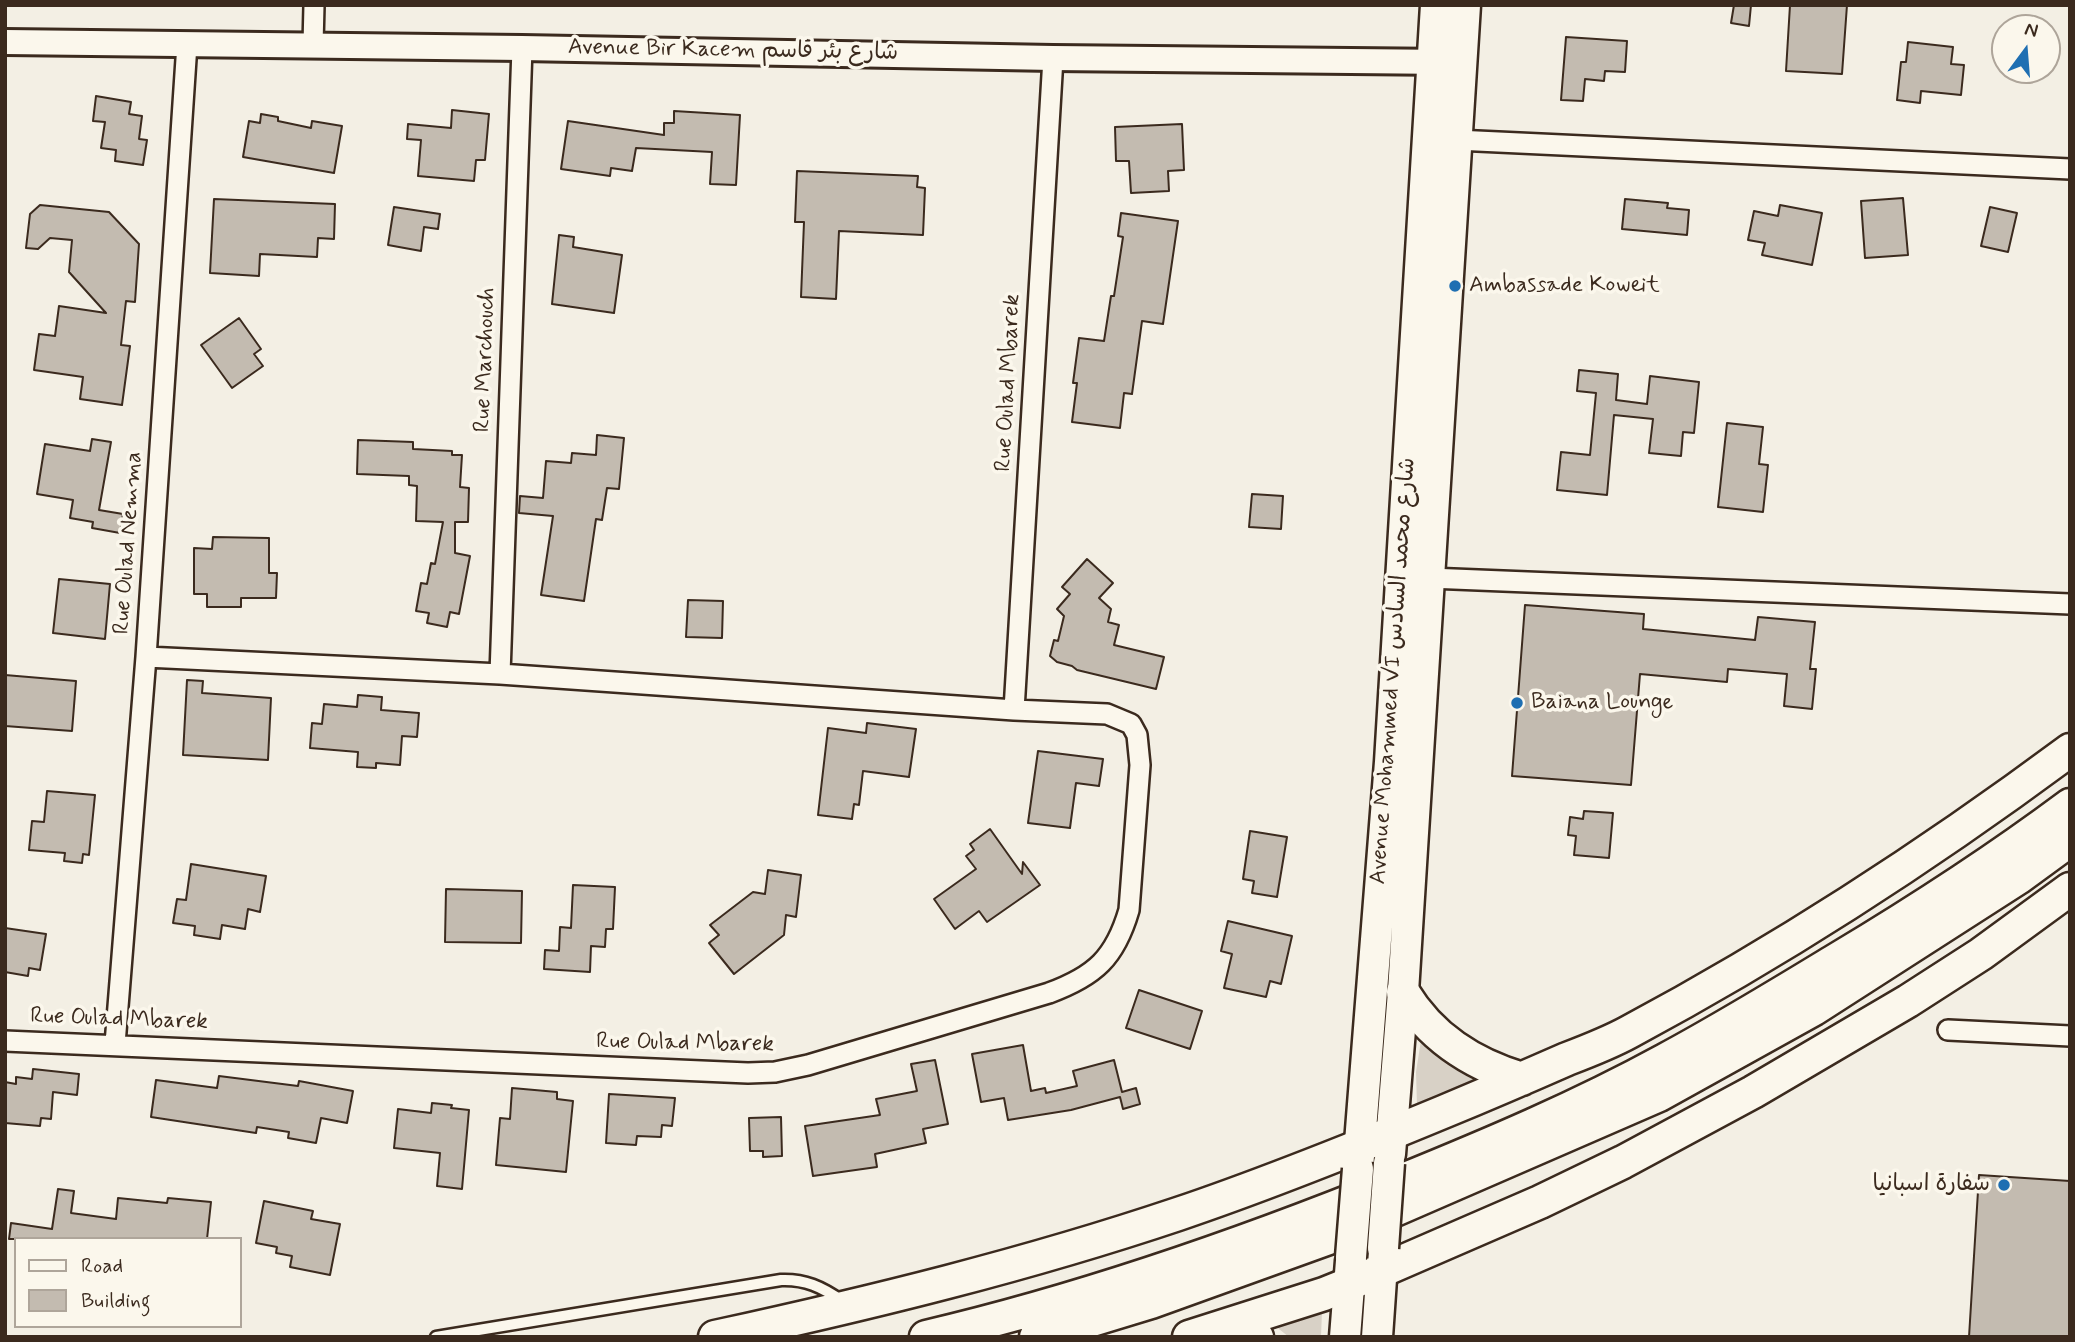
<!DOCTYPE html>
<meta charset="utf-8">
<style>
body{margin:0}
#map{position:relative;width:2075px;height:1342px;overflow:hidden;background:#f3efe4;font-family:Mynerve,sans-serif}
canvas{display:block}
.frame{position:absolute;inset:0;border:7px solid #3b2a1e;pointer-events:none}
.legend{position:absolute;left:14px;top:1237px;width:228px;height:91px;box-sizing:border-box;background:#fbf7ec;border:2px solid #aea59a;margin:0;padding:9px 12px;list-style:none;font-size:21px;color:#3b2a1e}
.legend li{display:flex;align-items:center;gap:14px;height:35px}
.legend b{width:35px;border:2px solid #aea59a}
.north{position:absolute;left:1991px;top:14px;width:70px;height:70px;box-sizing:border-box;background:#fbf7ec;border:2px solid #aea59a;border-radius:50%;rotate:16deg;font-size:19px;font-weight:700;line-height:28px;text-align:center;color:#3b2a1e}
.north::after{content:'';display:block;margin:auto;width:24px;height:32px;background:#1f6fb2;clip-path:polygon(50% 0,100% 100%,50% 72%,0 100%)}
</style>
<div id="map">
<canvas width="2075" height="1342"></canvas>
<div class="frame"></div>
<ul class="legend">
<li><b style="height:9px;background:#fbf7ec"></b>Road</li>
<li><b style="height:19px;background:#c3bbb0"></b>Building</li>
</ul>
<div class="north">N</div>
</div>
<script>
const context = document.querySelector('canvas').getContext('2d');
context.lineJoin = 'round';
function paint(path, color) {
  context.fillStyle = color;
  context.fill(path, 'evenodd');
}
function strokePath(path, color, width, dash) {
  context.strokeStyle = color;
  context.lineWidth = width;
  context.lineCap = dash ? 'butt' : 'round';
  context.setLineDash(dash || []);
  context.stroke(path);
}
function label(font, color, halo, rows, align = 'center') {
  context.font = font + ' Mynerve,"Playpen Sans Arabic",sans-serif';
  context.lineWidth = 7;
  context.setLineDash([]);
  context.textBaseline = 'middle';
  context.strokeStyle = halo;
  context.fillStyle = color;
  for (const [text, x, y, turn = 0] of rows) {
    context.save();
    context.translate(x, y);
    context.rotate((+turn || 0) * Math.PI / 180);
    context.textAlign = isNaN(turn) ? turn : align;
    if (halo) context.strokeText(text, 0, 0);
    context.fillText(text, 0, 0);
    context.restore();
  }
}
paint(new Path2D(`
 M1422,1034L1487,1078L1417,1106L1416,1072Z
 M1322,1311L1321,1337H1289L1274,1325Z`), '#d8d1c6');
const building = new Path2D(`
 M1734,5H1751L1749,26L1731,23Z
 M1790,5H1847L1842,74L1786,71Z
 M1566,37L1627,41L1625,72L1605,71L1604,81L1585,79L1583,101L1561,100Z
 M1908,42L1953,47L1951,64L1964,65L1961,95L1921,91L1920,103L1897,100L1901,62H1906Z
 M96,96L131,102L129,114L142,116L139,139L147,140L143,165L115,161L116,150L101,148L105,122L93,121Z
 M452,110L489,114L485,160H476L474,181L418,176L421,140L407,139L408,124L451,128Z
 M674,111L740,115L736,185L710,184L712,152L636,148L632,171L611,168L610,176L561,169L568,121L664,135V123H674Z
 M261,114L278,117V121L311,128L312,121L342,126L334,173L243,157L249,121L260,123Z
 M1182,124L1184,170L1168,171L1169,191L1131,193L1129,161H1116L1115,127Z
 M797,171L918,176L917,187L925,188L923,235L839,231L836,299L801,297L804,222H795Z
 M1903,198L1908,255L1865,258L1861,201Z
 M214,199L335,204L334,239L318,238L317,257L260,254L259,276L210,273Z
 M1625,199L1668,203L1667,208L1689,210L1687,235L1622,229Z
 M40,205L109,212L139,244L135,302L126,301L121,345L130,346L122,405L80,399L83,377L34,370L39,334L55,336L59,306L106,313L69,272L72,240L50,238L38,249L26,248L30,214Z
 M1780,205L1822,213L1812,265L1762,255L1765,243L1748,240L1754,211L1778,216Z
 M394,207L440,214L438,229L424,227L421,251L388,245Z
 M1990,207L2017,213L2008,252L1981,246Z
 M1121,213L1178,221L1163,324L1142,321L1132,394L1124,393L1120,428L1072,422L1077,383H1073L1079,338L1104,341L1111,296H1114L1123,237L1118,236Z
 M559,235L574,237L573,247L622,255L614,313L552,304Z
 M239,318L261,349L254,354L263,366L232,388L201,345Z
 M1579,370L1618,374L1616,400L1647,404L1650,376L1699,382L1694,433L1683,432L1681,456L1649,453L1653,419L1614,415L1607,495L1557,490L1561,452L1590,455L1596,393L1577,391Z
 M1727,423L1763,427L1759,464L1768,465L1763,512L1718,507Z
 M597,435L624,438L619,489L607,488L602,520L596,519L584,601L541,595L553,516L519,513L520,496L543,498L546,461L571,463L572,453L596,455Z
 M92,439L111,442L99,510L123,514L120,533L92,528L93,522L70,518L73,500L37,494L45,444L90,451Z
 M358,440L413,442V449L452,451V455H462L460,487L469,488L468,522H455V553L470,556L459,614L450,612L447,627L427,623L429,613L416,611L421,583L427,584L431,563L435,564L443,522L416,521L417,486L409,485V476L357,474Z
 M1252,494L1283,496L1281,529L1249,527Z
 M213,537L269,538V573H277L276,598H241V607H207V594H194V548L212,549Z
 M1087,559L1113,583L1099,598L1111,609L1108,622L1119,625L1114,645L1164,657L1156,689L1077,670L1072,666L1057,662L1050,656L1054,640L1058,641L1064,616L1057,609L1070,594L1062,587Z
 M59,579L110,584L105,639L53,633Z
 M688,600L723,601L722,638L686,637Z
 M1525,605L1644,614L1643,629L1755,640L1758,617L1815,622L1810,669H1816L1812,709L1784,706L1787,674L1728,669L1727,682L1640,674L1631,785L1512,776Z
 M5,675L76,681L72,731L5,726Z
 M187,680L203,681L202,693L271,698L268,760L183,755Z
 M358,695L382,697L381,710L419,713L417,737L402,736L400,765L376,763V768L357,767L358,752L310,748L312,723L322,724L324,704L357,707Z
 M867,723L916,729L909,777L863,771L859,805L854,804L852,819L818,815L828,728L866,733Z
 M1038,751L1103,759L1099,786L1076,783L1070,828L1028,823Z
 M47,791L95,795L89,855L83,854L82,863L64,861L65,853L29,850L32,821L44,822Z
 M1584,811L1613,813L1609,858L1574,855L1576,836L1568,835L1570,817L1583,819Z
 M990,829L1022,874L1023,862L1040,885L987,922L979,911L955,929L934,899L976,869L966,856L974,850L970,844Z
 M1250,831L1287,837L1277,897L1252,893L1254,881L1243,879Z
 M191,864L266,876L260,912L248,909L245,929L222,925L220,939L194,935L195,926L173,923L177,899L186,900Z
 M768,870L801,875L796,917L786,915L784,935L734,974L709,943L719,935L710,925L753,892L765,894Z
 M573,885L615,887L613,929H606L605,947L591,946L590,972L544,969L545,950L559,951L560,927L571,928Z
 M446,889L522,891L521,943L445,942Z
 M1228,921L1292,936L1281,984L1270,981L1266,997L1224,988L1232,954L1221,951Z
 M5,928L46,934L40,970L29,968L28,976L5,972Z
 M1139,990L1202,1011L1190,1049L1126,1028Z
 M1023,1045L1031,1091L1045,1088L1046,1093L1077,1086L1073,1071L1114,1060L1122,1092L1136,1088L1140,1104L1123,1109L1120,1097L1071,1110L1008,1120L1004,1098L981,1102L972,1054Z
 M935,1060L948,1124L923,1129L926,1143L875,1154L877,1167L813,1176L805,1126L880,1115L876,1099L917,1091L911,1064Z
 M33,1069L79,1074L77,1095L53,1092L51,1119L41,1118L40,1126L5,1123V1082L16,1084V1077L32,1079Z
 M219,1076L298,1086L299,1081L353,1091L347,1123L321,1118L316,1143L288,1138L289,1132L257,1127L256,1133L151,1117L156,1080L217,1088Z
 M512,1088L557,1092V1099L573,1101L566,1172L496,1165L500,1118L510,1119Z
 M609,1094L675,1098L672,1126L662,1125L661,1137L637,1136L636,1145L606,1143Z
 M432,1103L452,1105L451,1108L469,1110L462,1189L437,1186L440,1153L394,1148L398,1109L431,1113Z
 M781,1117L782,1156L763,1157V1151H750L749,1118Z
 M1979,1175L2070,1181V1337H1969Z
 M58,1189L74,1191L71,1213L116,1219L118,1198L167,1203L168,1198L211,1202L207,1239H9L11,1223L52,1229Z
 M264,1201L313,1211L311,1219L340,1224L330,1275L290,1267L292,1256L276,1253L277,1247L256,1243Z`);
paint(building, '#c3bbb0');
strokePath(building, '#3b2a1e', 2);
const service = new Path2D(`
 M436,1337L781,1280C805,1279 822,1287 842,1301`);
const minor = new Path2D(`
 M313,45L314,5
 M1456,140L2070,169
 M1429,578L2070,604
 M500,674L522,48
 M1014,710L1053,58
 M1948,1030L2070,1036
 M5,1041L748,1073L775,1072L808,1065L1049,993C1095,976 1115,958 1129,910L1140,765L1137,735L1131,724L1107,714L1014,710L500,674L146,657
 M115,1044L146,657L187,44`);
const tertiary = new Path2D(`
 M5,42L522,48L1053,58L1450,62`);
const primary = new Path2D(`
 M1390,1154L1403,992L1465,5
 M1358,1168L1390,762L1436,5
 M1216,1328L1240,1331L1258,1337
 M1345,1337L1351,1261
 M1377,1337L1383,1250`);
const trunk = new Path2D(`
 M1403,992C1431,1038 1472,1064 1522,1079
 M715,1337C871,1303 1026,1265 1178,1214C1267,1184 1356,1148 1443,1112C1484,1095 1526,1077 1567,1059C1588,1051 1609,1043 1629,1032C1782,950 1930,854 2070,750
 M926,1337C1088,1299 1245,1244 1398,1182C1489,1145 1579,1107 1665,1060C1723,1029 1780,994 1836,960C1916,912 1995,861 2070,805
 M1036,1337L1151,1302L1337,1235L1659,1095L1814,1009L2018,878L2070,840
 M1189,1337L1324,1294L1381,1271L1540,1202L1623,1162L1753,1092L1908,1001L1981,954L2070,889`);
strokePath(service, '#3b2a1e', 15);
strokePath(minor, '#3b2a1e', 24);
strokePath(tertiary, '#3b2a1e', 30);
strokePath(primary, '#3b2a1e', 35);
strokePath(trunk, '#3b2a1e', 37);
strokePath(service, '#fbf7ec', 10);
strokePath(minor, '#fbf7ec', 19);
strokePath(tertiary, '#fbf7ec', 24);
strokePath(primary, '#fbf7ec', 30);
strokePath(trunk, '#fbf7ec', 32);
const primaryBridge = new Path2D(`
 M1383,1248L1389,1163
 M1351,1257L1358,1169`);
strokePath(primaryBridge, '#3b2a1e', 35, []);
strokePath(primaryBridge, '#fbf7ec', 30);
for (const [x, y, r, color] of [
 [1455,286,7,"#1f6fb2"],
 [1517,703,7,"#1f6fb2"],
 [2004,1185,7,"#1f6fb2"]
]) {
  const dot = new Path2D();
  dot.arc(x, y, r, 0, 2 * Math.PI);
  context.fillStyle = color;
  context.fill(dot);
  strokePath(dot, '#fbf7ec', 2.5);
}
label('23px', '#3b2a1e', '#fbf7ec', [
 ["Avenue Bir Kacem شارع بئر قاسم",733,51,1],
 ["Rue Marchouch",486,360,-88],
 ["Rue Oulad Mbarek",1009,383,-87],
 ["Rue Oulad Nemma",129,543,-86],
 ["Avenue Mohammed VI شارع محمد السادس",1394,671,-86],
 ["Rue Oulad Mbarek",119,1020,2],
 ["Rue Oulad Mbarek",685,1044,1]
]);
label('23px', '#3b2a1e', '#fbf7ec', [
 ["Ambassade Koweit",1469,286],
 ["Baiana Lounge",1531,703],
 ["سفارة اسبانيا",1990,1185,"right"]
], 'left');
</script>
